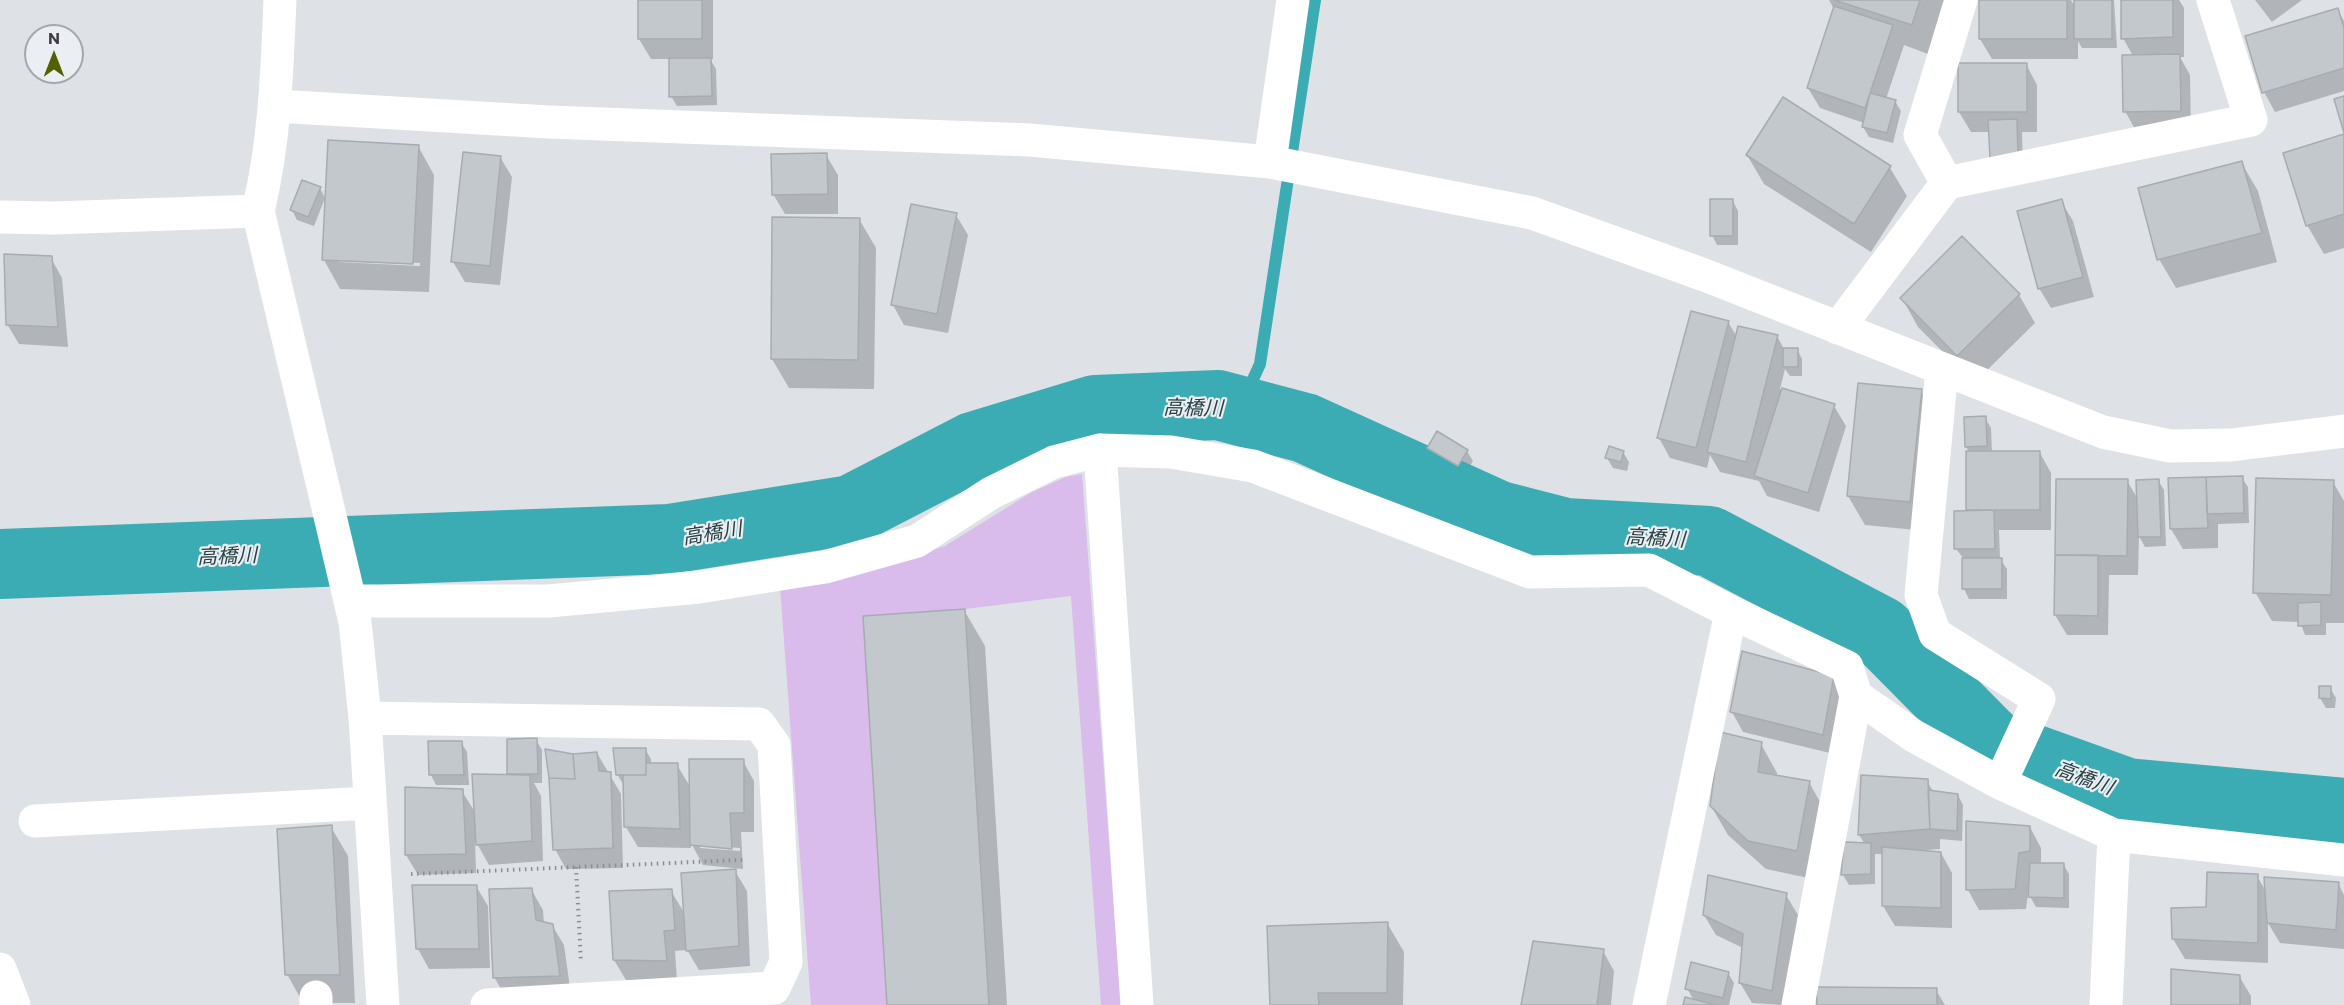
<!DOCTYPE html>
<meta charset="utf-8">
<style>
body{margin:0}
#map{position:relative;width:2344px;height:1005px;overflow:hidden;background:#dee1e6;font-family:Commissioner,sans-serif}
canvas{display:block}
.north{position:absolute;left:24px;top:24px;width:60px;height:60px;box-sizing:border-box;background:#ebeef3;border:2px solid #a5a7ab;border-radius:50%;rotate:0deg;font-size:16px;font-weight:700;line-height:24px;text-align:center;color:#3c3d3f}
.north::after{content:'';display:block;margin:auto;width:21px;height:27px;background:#526000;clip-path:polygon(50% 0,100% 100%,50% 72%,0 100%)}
</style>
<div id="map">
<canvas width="2344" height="1005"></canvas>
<div class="north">N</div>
</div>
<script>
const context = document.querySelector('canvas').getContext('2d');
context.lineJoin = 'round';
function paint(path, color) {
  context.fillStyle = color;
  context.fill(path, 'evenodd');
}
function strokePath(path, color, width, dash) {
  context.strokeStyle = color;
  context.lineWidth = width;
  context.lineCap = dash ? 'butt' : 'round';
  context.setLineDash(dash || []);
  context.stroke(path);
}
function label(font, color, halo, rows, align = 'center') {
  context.font = font + ' Commissioner,"Noto Sans JP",sans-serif';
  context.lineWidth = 4.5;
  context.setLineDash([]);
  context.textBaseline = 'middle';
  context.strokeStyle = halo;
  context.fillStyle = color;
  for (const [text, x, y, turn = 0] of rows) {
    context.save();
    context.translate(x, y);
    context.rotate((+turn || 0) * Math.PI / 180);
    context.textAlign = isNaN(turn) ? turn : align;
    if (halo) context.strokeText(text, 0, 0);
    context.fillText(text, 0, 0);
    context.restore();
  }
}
paint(new Path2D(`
 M1082,474L1121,1005H1101L1071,596L965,609L863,616L887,1005H811L780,587L863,573L945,546L1032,492L1066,477Z`), '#d9bbec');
paint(new Path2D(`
 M639,0H713V59H710L716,69L717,105L677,106L671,96L670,59H651L639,39Z
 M1829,0H1946L1928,54L1904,45L1886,99L1895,101L1901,111L1893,143L1869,137L1863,127L1864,123L1820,108L1808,88L1834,9Z
 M1980,0H2071L2075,7V0H2114L2117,48H2082L2078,41V59H1992L1980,39Z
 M2123,0H2179L2184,8V57H2180L2190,75L2191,131H2136L2125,111L2133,56L2123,38Z
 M2255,0H2302L2272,22Z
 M2337,9L2344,21V91L2275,112L2264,92Z
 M1959,64H2026L2037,85V132H2022L2023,167L1990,132H1971L1959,112Z
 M1784,99L1890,168L1907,196L1871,252L1764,184L1747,155Z
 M2344,136V248L2324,254L2307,225Z
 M418,146L434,175L429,292L340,289L324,260ZM339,259L420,263V266L339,262Z
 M826,155L838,175V214H785L773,194Z
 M500,157L512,177L500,285L465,282L453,262Z
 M2241,162L2258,191L2277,262L2176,288L2159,259Z
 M320,188L325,198L314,226L297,220L292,210Z
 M1733,201L1738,211V245H1717L1712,235Z
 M2061,201L2073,221L2094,297L2051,308L2039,288Z
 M956,215L968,235L948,333L904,325L893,305Z
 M773,218L859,219L876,248L874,389L789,388L772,359Z
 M51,258L62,278L68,347L19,344L7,324Z
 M2019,295L2035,323L1974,383L1918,327L1902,298Z
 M1728,322L1737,337L1777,336L1784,349H1797L1802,359V376H1790L1785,369L1780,389L1834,406L1846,426L1819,512L1767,496L1759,481L1720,472L1710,455L1707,468L1670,458L1659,438Z
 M1921,391L1938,420L1926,531L1865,525L1848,496Z
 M1985,418L1991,428L1992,453H2040L2051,473V530H1999L2000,559L2007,569V599H1969L1964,589V559L1956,549L1969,512L1970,453L1966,447Z
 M1429,448L1467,451L1473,461L1464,475L1434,458Z
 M1623,452L1629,462L1627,471L1613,468L1607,458Z
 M2242,478L2248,487L2249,523L2218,524V548L2183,549L2171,529L2170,480Z
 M2158,480L2164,490L2166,546L2145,547L2139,536L2138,575H2109L2108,635H2067L2055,615L2127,481L2138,499Z
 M2333,482L2344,501V623H2326V635H2305L2300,622L2272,621L2255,592Z
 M964,610L985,646L1007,1005H888Z
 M1833,677L1844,697L1834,754L1743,732L1732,712Z
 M2330,688L2336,698L2335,708H2326L2320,698Z
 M536,740L542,750V783H534L541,796L543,861L489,865L475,840L476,873L418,875L406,855L462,791L476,814L510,776L508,774Z
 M461,742L467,752L469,785H436L431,775Z
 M1761,744L1777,773V777L1809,782L1825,811L1813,879L1766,869L1728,835L1711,806Z
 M645,749L651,759V765H677L691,788L743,761L754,781V832H741L743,869L703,865L691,843V848L638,847L626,827L623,784L617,774ZM700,845L740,848V851L700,848Z
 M597,753L621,794L623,868L566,869L555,849L573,755Z
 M1927,781L1934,793L1958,795L1963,805L1962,841L1940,839V849L1926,850L1941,853L1952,873V928L1895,926L1883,906V854H1875V884L1849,885L1843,875L1845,844H1865L1859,835Z
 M331,827L348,856L355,1003H303L287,974Z
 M2030,827L2041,848V864H2063L2069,874V908L2036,907L2028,893L2026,909L1979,910L1968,890Z
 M735,871L747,891L750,966L699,970L687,950L675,951L677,981L626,980L614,960L671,891L685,914Z
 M2257,876L2267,893L2338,883L2344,895V949L2280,943L2268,923V963L2185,959L2173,939L2207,909Z
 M476,886L488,906L490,968L429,969L418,949Z
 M531,889L543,910L544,923L552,925L564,945L571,995L506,997L494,977Z
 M1786,895L1798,915L1783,1005L1752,1003L1740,983L1743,948L1716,935L1704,915Z
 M1387,923L1404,952L1403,1005H1272Z
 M1603,951L1614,971L1611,1005H1523Z
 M1728,973L1734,983L1729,1005H1685L1694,1001L1687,988Z
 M2239,976L2251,996V1005H2172Z
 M1936,990L1945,1005H1818Z`), '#0003');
strokePath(new Path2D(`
 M1239,410L1260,364L1315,0`), '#3bacb4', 12);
strokePath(new Path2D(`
 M0,564L669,539L851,510L973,447L1095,410L1218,405L1305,428L1499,516L1565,533L1709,541L1880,631L1993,745L2127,793L2344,813`), '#3bacb4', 70);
const building = new Path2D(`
 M638,0H702V39H638Z
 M1834,0H1920L1912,25Z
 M1979,0H2067V39H1979Z
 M2074,0H2112V39H2074Z
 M2121,0H2173V37L2121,39Z
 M1834,6L1893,25L1865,108L1807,88Z
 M2338,8L2344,28V68L2262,93L2245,36Z
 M2180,54L2181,111L2123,112L2122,55Z
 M669,58H711L712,96L669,97Z
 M1958,63H2027V112H1958Z
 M1870,93L1896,100L1887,133L1862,127Z
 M2344,96V133L2334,99Z
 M1783,97L1891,166L1854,224L1746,155Z
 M2017,119L2018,157L1990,158L1988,120Z
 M2344,134V214L2306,226L2283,153Z
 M328,140L419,145L413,264L322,260Z
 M463,152L501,156L490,266L451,262Z
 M827,153L828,194L772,195L771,154Z
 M2242,161L2262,233L2157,260L2138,188Z
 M302,180L321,187L308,217L290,210Z
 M1710,199H1733V236H1710Z
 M2062,199L2083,277L2038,289L2017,211Z
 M911,204L957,213L937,314L891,305Z
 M772,217L860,218L858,360L771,359Z
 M1962,236L2020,294L1957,356L1900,298Z
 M4,254L52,256L58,327L6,325Z
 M1691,311L1729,321L1696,448L1657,438Z
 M1738,326L1778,335L1746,462L1707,452Z
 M1783,348H1798V367H1783Z
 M1858,383L1922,389L1910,502L1847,496Z
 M1782,388L1835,404L1808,493L1754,476Z
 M1986,416L1987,446L1965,447L1964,417Z
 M1437,431L1468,450L1458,466L1427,448Z
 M1609,446L1624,451L1621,462L1605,458Z
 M1966,451H2040V510H1966Z
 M2243,476L2244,513L2207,514L2206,477Z
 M2206,477L2208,528L2170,529L2168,478Z
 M2256,478L2334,480L2331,595L2253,593Z
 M2056,479H2128L2127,556L2055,555Z
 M2159,479L2161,537H2138L2136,480Z
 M1994,510L1995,549H1954V511Z
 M2055,555H2098V616L2054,615Z
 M1962,558H2002V589H1962Z
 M2321,602V625L2298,626V603Z
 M965,609L989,1005H887L863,616Z
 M1742,651L1834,676L1823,735L1730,712Z
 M2319,686H2331V699L2319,698Z
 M1720,732L1762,742L1758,772L1810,781L1797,851L1748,841L1710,806Z
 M537,738L538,774H507V739Z
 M428,741H462L464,775H429Z
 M613,748H646V775H616Z
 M545,749L573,754L575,779L549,778Z
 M597,752L599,771L611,772L613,848L553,850L549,778L575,779L573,754Z
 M689,759H744V813H730L732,849L690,845Z
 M646,763H678L680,829L624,827L623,775H646Z
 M472,774L530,775L532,841L476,845Z
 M1861,775L1928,779L1930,829L1858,835Z
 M405,787L463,789L466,854L405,855Z
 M1928,790L1958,794L1957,831L1930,829Z
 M1966,821L2030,826V851L2019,853L2015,889L1966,890Z
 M332,825L340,975H285L277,829Z
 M1844,842L1871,843V874L1841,875Z
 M1882,847L1941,852V908L1882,906Z
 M2030,863H2064V898L2028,897Z
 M736,869L739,946L686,951L681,873Z
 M2207,872L2258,874V943L2172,939L2171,908L2206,907Z
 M1708,875L1787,893L1772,991L1739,983L1743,934L1703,915Z
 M2264,877L2339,882L2336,930L2267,923Z
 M412,885H477L479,949H416Z
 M532,888L536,920L553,924L560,976L493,978L489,889Z
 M672,889L675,930L664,931L667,961L613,960L609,891Z
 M1388,922L1387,993H1318L1319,1005H1270L1267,926Z
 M1533,941L1604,949L1597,1005H1521Z
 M1691,962L1729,972L1723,998L1685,989Z
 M2171,969L2240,975V1005H2171Z
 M1816,987L1937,988V1005H1817Z
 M1685,997L1716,1005H1683Z`);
paint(building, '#c2c8cb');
strokePath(building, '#a6acaf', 1.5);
strokePath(new Path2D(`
 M576,867L581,962
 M411,874L743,860`), '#8c8e91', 4, [1.5, 4.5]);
strokePath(new Path2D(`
 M280,0C277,71 275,141 258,211L355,622L365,718L383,1005
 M276,106L549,122L1030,140L1270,162L1532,213L1707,276L2103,432L2170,446L2231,445L2344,431
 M1270,162L1293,0
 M1947,183L1920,135L1961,0
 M0,217L53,218L258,211
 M1838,328L1947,183L2251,120L2213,0
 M1942,369L1921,595L1935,634L2039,699L2000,783
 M1100,450L1171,452L1253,466L1530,572L1649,570L1731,612L1649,1005
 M350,601H549L699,587L825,567L917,541L991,493L1054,462L1100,450L1137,1005
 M1731,612L1847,667L1856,696
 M365,718L759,724L774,745L786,962L774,988L487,1005
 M35,821L370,803
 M316,997V1005
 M1798,1005L1856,696L1914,736L2000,783L2114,835
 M2106,1005L2114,835L2344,860`), '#fff', 33);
strokePath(new Path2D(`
 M0,969L14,1005`), '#fff', 33);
label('italic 20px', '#284143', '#ebeef3', [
 ["高橋川",1193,408,1],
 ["高橋川",712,533,-9],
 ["高橋川",1655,538,3],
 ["高橋川",227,556,-2],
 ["高橋川",2084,778,20]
]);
</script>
